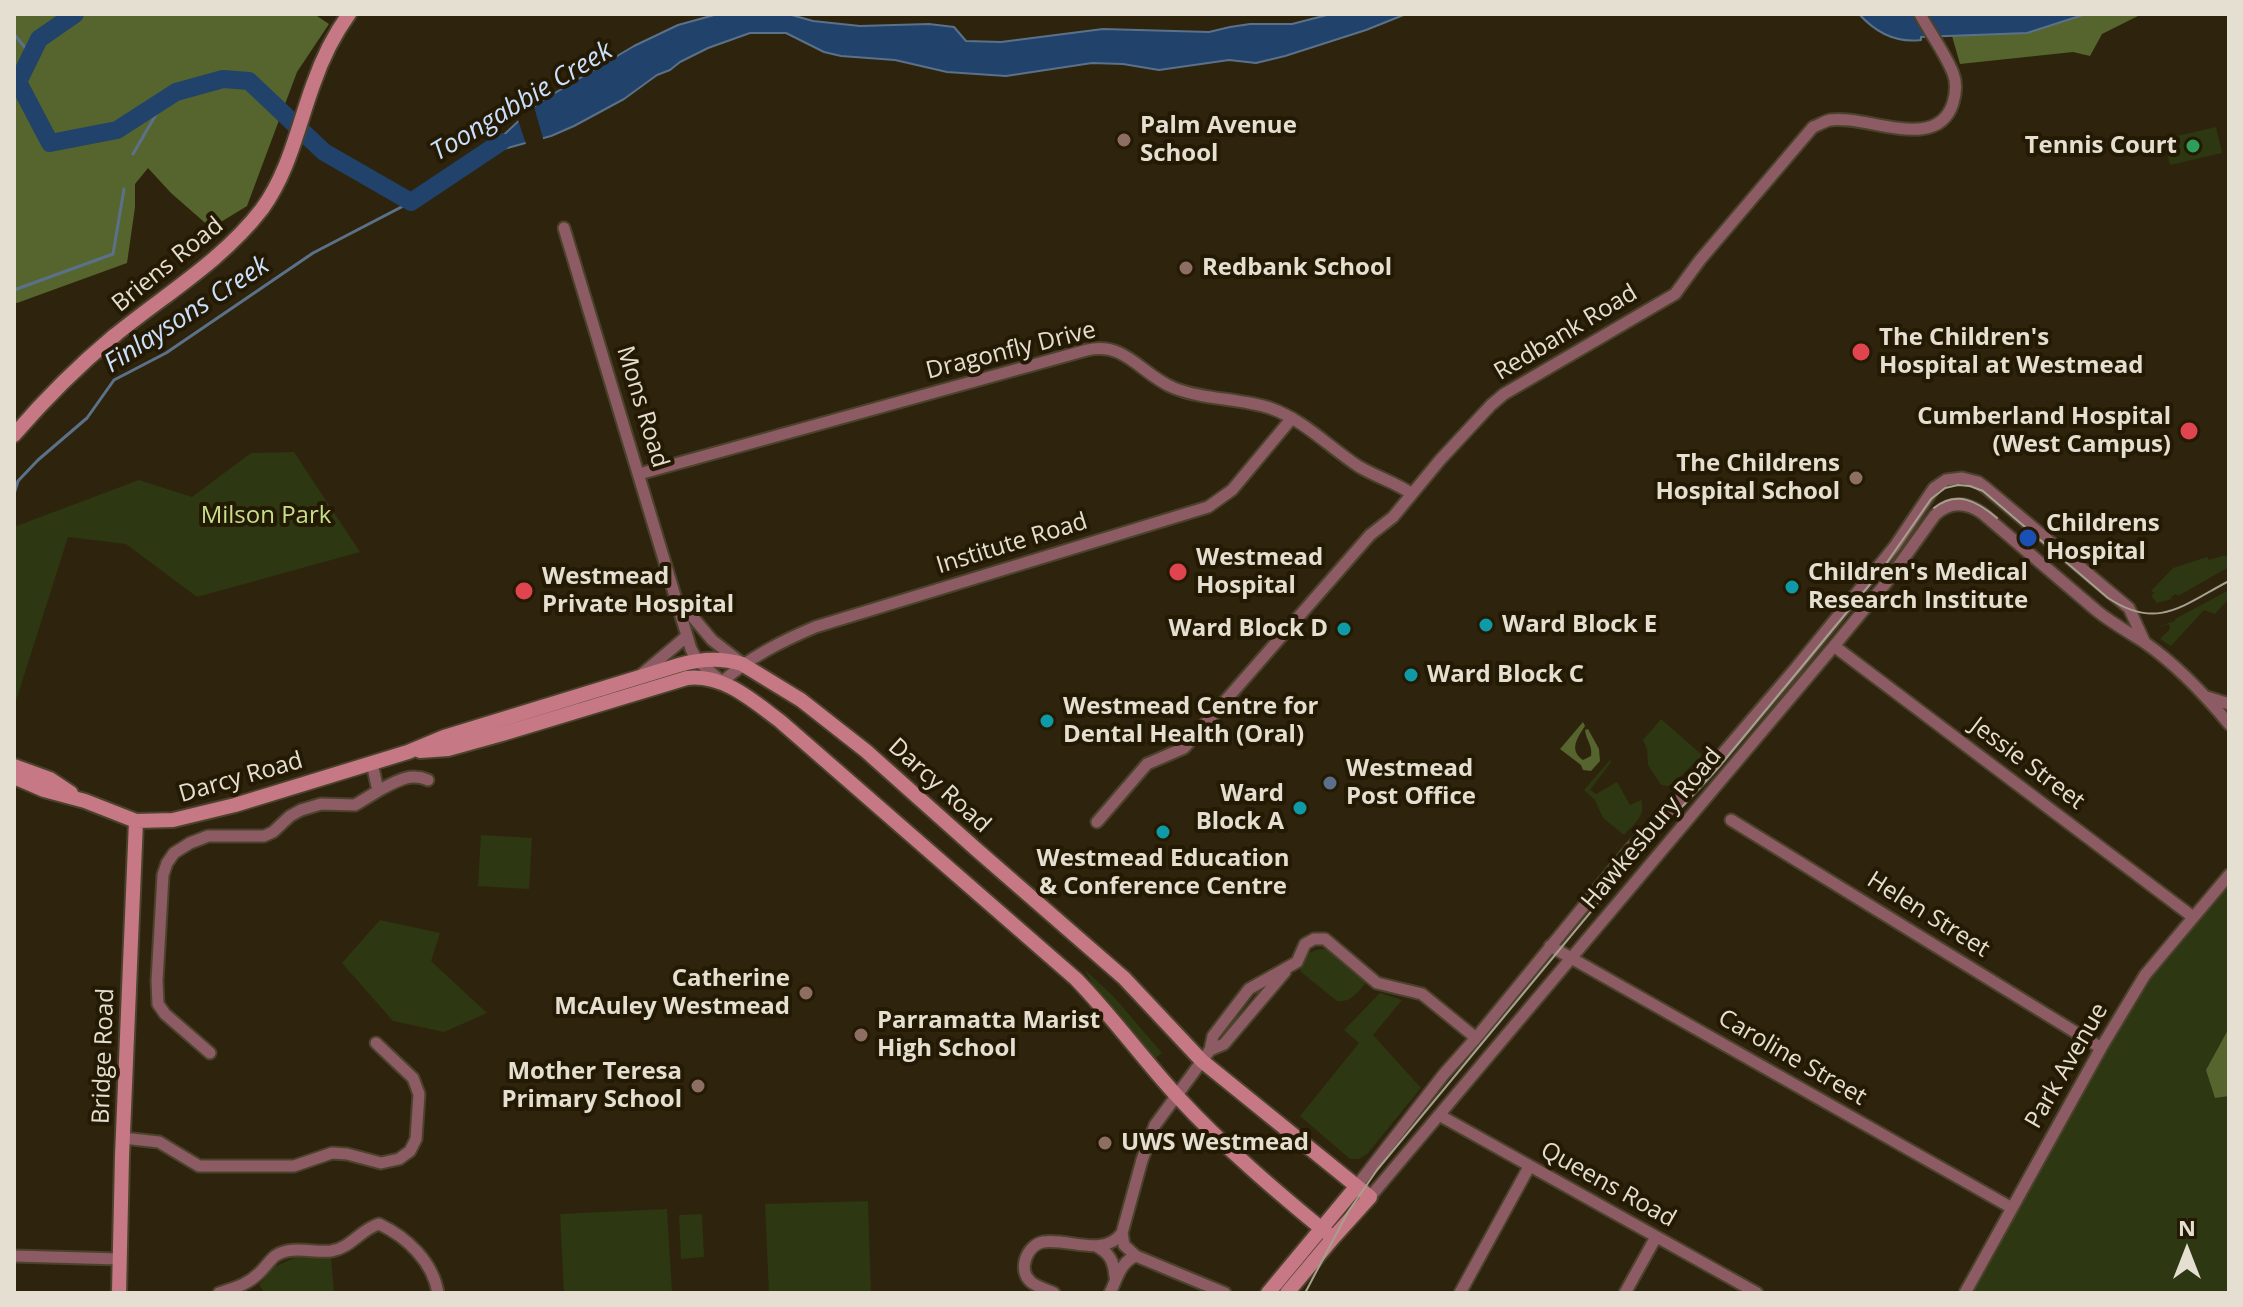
<!DOCTYPE html>
<style>
body{margin:0}
#map{position:relative;width:2243px;height:1307px;overflow:hidden;background:#2e240d;font-family:"Open Sans",sans-serif}
canvas{display:block}
.frame{position:absolute;inset:0;border:16px solid #e5dfd1;pointer-events:none}
.north{position:absolute;left:2147px;top:1211px;width:80px;height:80px;-webkit-text-stroke:6px #241a04;paint-order:stroke;rotate:0deg;font-size:22px;font-weight:700;line-height:32px;text-align:center;color:#e5dfd1}
.north::after{content:'';display:block;margin:auto;width:28px;height:36px;background:#e5dfd1;clip-path:polygon(50% 0,100% 100%,50% 72%,0 100%)}
</style>
<div id="map">
<canvas width="2243" height="1307"></canvas>
<div class="frame"></div>
<div class="north">N</div>
</div>
<script>
const context = document.querySelector('canvas').getContext('2d');
context.lineJoin = 'round';
function paint(path, color) {
  context.fillStyle = color;
  context.fill(path, 'evenodd');
}
function strokePath(path, color, width, dash) {
  context.strokeStyle = color;
  context.lineWidth = width;
  context.lineCap = dash ? 'butt' : 'round';
  context.setLineDash(dash || []);
  context.stroke(path);
}
function label(font, color, halo, rows, align = 'center') {
  context.font = font + ' "Open Sans",sans-serif';
  context.lineWidth = 8;
  context.setLineDash([]);
  context.textBaseline = 'middle';
  context.strokeStyle = halo;
  context.fillStyle = color;
  for (const [text, x, y, turn = 0] of rows) {
    context.save();
    context.translate(x, y);
    context.rotate((+turn || 0) * Math.PI / 180);
    context.textAlign = isNaN(turn) ? turn : align;
    if (halo) context.strokeText(text, 0, 0);
    context.fillText(text, 0, 0);
    context.restore();
  }
}
paint(new Path2D(`
 M2216,127L2222,153L2170,165L2164,139Z
 M294,452L360,552L197,597L126,544L68,537L14,707V527L139,480L192,497L251,453Z
 M2222,556H2229V567L2178,596L2176,594L2171,597L2172,599L2157,603L2151,596L2154,593L2151,591L2173,568L2207,557L2209,560Z
 M2229,590V598L2215,614L2204,610L2171,646L2160,639L2170,629L2169,624L2157,627L2175,621V619Z
 M1661,719L1701,754V756L1673,784L1668,786L1661,785L1648,765L1647,749L1643,740Z
 M1610,760L1611,762L1590,790L1596,794L1617,782L1630,805L1641,800C1647,815 1633,825 1624,835L1603,818L1595,800L1584,790Z
 M481,835L532,838L529,889L478,886Z
 M2229,885V1293H1973L2138,991Z
 M380,920L440,933L431,961L487,1013L444,1032L393,1021L342,963Z
 M1322,949L1330,950L1365,978V984C1357,993 1350,1003 1337,1001L1301,972C1299,959 1309,950 1322,949Z
 M1084,969L1114,997L1162,1053L1153,1060L1109,1003L1095,988Z
 M1380,993L1402,1000L1373,1035L1421,1088L1368,1153L1359,1159H1350L1300,1116L1359,1043L1344,1030Z
 M868,1201L871,1293H769L765,1204Z
 M667,1209L672,1293H564L560,1214Z
 M702,1214L704,1257L681,1259L679,1215Z
 M296,1257H331L334,1293H265L259,1285L274,1267Z`), '#2d3711');
paint(new Path2D(`
 M14,14H314L329,24L297,72L247,206L211,228L171,193L148,168L135,184V207L127,263L17,303L14,302Z
 M2086,14H2142L2102,34L2090,56L2073,52L1960,64L1952,36L2027,33Z
 M1583,722L1585,726C1578,737 1568,750 1583,760L1591,756C1593,746 1586,740 1585,730L1588,729L1599,749L1600,761L1591,771L1583,770L1581,765L1560,749Z
 M2229,1028V1096L2215,1098L2206,1070Z`), '#56652e');
const water = new Path2D(`
 M718,14H788L813,21L860,26L929,24L954,27L966,41L1001,42L1103,29L1209,32L1230,27L1250,24H1292L1331,14H1406L1366,30L1285,56L1256,63L1229,60L1159,70L1123,64L1092,63L1006,76L947,72L895,60L841,56L824,52L786,33H750L708,48L680,62L670,70L657,75L624,99L574,126L551,136L482,155L538,103L634,46L678,25Z
 M1859,14H2086L2027,33L1921,37V40C1896,43 1876,33 1859,14Z`);
paint(water, '#20426b');
strokePath(water, '#5b718a', 2);
paint(new Path2D(`
 M533,103L544,142L527,147L517,117Z`), '#2e240d');
strokePath(new Path2D(`
 M14,34L31,55
 M133,154L165,99
 M14,290L113,254L124,189
 M14,494L18,481L38,460L87,418L114,380L166,353L313,253L411,202`), '#5b718a', 3);
strokePath(new Path2D(`
 M75,14L39,39L18,82L50,143L117,130L176,92L223,79L249,81L324,152L411,202L501,142`), '#20426b', 18);
const street = new Path2D(`
 M564,228L691,649L697,660L722,682C750,657 780,642 815,627L1208,507L1232,490L1292,418
 M639,474L1087,350C1126,341 1141,375 1174,388C1204,400 1239,398 1270,408C1304,420 1329,447 1358,466C1376,477 1395,482 1412,494
 M681,603L712,640L739,661
 M1834,646L2193,917
 M642,674L687,636
 M2207,697L2229,704
 M378,791C395,782 409,772 428,780
 M1731,820L2101,1048
 M1097,822L1147,764L1184,748L1370,535L1393,517L1440,460L1491,405L1504,394L1675,294L1700,260L1813,127C1819,125 1825,121 1830,120C1866,114 1937,154 1953,103C1956,93 1957,83 1953,73C1945,53 1930,33 1920,14
 M1550,946L2012,1208
 M1210,1050L1224,1044L1285,972
 M210,1053L165,1014L158,1004L157,981L163,875L167,863L174,853L190,843L208,836H264L273,832L290,816L301,810L321,804L355,805L378,791L372,763
 M1439,1115L1757,1293
 M123,1138L159,1142L199,1166H294L332,1153L347,1154L381,1163L399,1159L410,1151L416,1139L419,1094L413,1078L376,1043
 M1356,1187L1444,1074L1476,1038L1632,847L1700,780L1795,669L1895,546L1934,488L1946,480L1962,478L1978,482L1986,488L2129,608L2145,643
 M1370,1197L1834,646L1886,583L1935,515C1950,501 1966,502 1982,513L2097,611C2112,623 2128,632 2144,642C2174,663 2206,696 2229,724
 M1096,1246C1110,1253 1114,1262 1115,1277
 M14,1256L119,1259
 M219,1293C233,1288 247,1285 258,1274C264,1269 269,1261 275,1256C291,1245 313,1253 331,1251C351,1248 361,1229 379,1224C407,1237 433,1262 438,1293
 M1054,1293C1047,1290 1037,1287 1031,1282C1017,1270 1027,1245 1043,1242C1070,1238 1103,1258 1122,1233
 M1110,1293C1117,1279 1120,1262 1136,1256
 M1225,1293L1136,1256L1124,1245L1122,1233L1142,1160L1155,1125L1210,1050L1213,1036L1249,989L1297,962L1305,944L1314,939H1325L1377,983L1422,994L1476,1038
 M1460,1293L1529,1167
 M1625,1293L1656,1237
 M1965,1293L2101,1048L2145,975L2229,875`);
const secondary = new Path2D(`
 M14,435C45,399 78,366 114,336C164,295 222,261 262,209C289,172 298,126 313,85C322,59 333,36 349,14
 M420,751L448,749L502,734L687,678C724,674 753,701 780,721L1076,979C1112,1016 1142,1058 1177,1096C1225,1148 1278,1193 1333,1238
 M14,766L50,779L71,793
 M14,777L44,790L85,801L136,821L173,820L235,805L408,752L444,737L679,665C700,659 720,657 742,664L801,700L866,751L977,850L1124,978L1202,1061L1370,1197L1333,1238L1287,1293
 M119,1293L122,1157L136,821
 M1268,1293L1356,1187`);
strokePath(street, '#4b422c', 15);
strokePath(secondary, '#4b422c', 18);
strokePath(street, '#8c5b63', 11);
strokePath(secondary, '#c67985', 14);
strokePath(new Path2D(`
 M1934,508C1957,490 1977,501 1997,518
 M1305,1293L1348,1212L1377,1170L1642,850L1718,768L1881,571L1931,499L1945,488L1958,485L1970,486L1983,491L2108,598C2158,631 2183,605 2229,581`), '#a7a08f', 2);
for (const [x, y, r, color] of [
 [1124,140,8,"#8d6e63"],
 [2193,146,8,"#2e9e5b"],
 [1186,268,8,"#8d6e63"],
 [1861,352,10,"#e0444e"],
 [2189,431,10,"#e0444e"],
 [1856,478,8,"#8d6e63"],
 [2028,538,10,"#1a4fb4"],
 [1178,572,10,"#e0444e"],
 [1792,587,8,"#0f9aa8"],
 [524,591,10,"#e0444e"],
 [1486,625,8,"#0f9aa8"],
 [1344,629,8,"#0f9aa8"],
 [1411,675,8,"#0f9aa8"],
 [1047,721,8,"#0f9aa8"],
 [1330,783,8,"#5c6f8a"],
 [1300,808,8,"#0f9aa8"],
 [1163,832,8,"#0f9aa8"],
 [806,993,8,"#8d6e63"],
 [861,1035,8,"#8d6e63"],
 [698,1086,8,"#8d6e63"],
 [1105,1143,8,"#8d6e63"]
]) {
  const dot = new Path2D();
  dot.arc(x, y, r, 0, 2 * Math.PI);
  context.fillStyle = color;
  context.fill(dot);
  strokePath(dot, '#241a04', 3);
}
label('bold 24px', '#e5dfd1', '#241a04', [
 ["Palm Avenue",1140,126],
 ["School",1140,154],
 ["Tennis Court",2177,146,"right"],
 ["Redbank School",1202,268],
 ["The Children's",1879,338],
 ["Hospital at Westmead",1879,366],
 ["Cumberland Hospital",2171,417,"right"],
 ["(West Campus)",2171,445,"right"],
 ["The Childrens",1840,464,"right"],
 ["Hospital School",1840,492,"right"],
 ["Childrens",2046,524],
 ["Hospital",2046,552],
 ["Westmead",1196,558],
 ["Hospital",1196,586],
 ["Children's Medical",1808,573],
 ["Research Institute",1808,601],
 ["Westmead",542,577],
 ["Private Hospital",542,605],
 ["Ward Block E",1502,625],
 ["Ward Block D",1328,629,"right"],
 ["Ward Block C",1427,675],
 ["Westmead Centre for",1063,707],
 ["Dental Health (Oral)",1063,735],
 ["Westmead",1346,769],
 ["Post Office",1346,797],
 ["Ward",1284,794,"right"],
 ["Block A",1284,822,"right"],
 ["Westmead Education",1163,859,"center"],
 ["& Conference Centre",1163,887,"center"],
 ["Catherine",790,979,"right"],
 ["McAuley Westmead",790,1007,"right"],
 ["Parramatta Marist",877,1021],
 ["High School",877,1049],
 ["Mother Teresa",682,1072,"right"],
 ["Primary School",682,1100,"right"],
 ["UWS Westmead",1121,1143]
], 'left');
label('24px', '#e5dfd1', '#241a04', [
 ["Briens Road",168,265,-39],
 ["Redbank Road",1566,333,-31],
 ["Dragonfly Drive",1011,351,-14],
 ["Mons Road",642,407,73],
 ["Institute Road",1012,544,-17],
 ["Jessie Street",2027,764,37],
 ["Darcy Road",241,778,-16],
 ["Darcy Road",939,786,42],
 ["Hawkesbury Road",1652,829,-50],
 ["Helen Street",1928,915,32],
 ["Bridge Road",104,1056,-88],
 ["Caroline Street",1792,1058,30],
 ["Park Avenue",2067,1066,-60],
 ["Queens Road",1608,1185,29]
]);
label('24px', '#c5df8b', '#241a04', [
 ["Milson Park",266,516]
]);
label('italic 26px', '#cae0fc', '#241a04', [
 ["Toongabbie Creek",522,102,-31],
 ["Finlaysons Creek",187,315,-33]
]);
</script>
